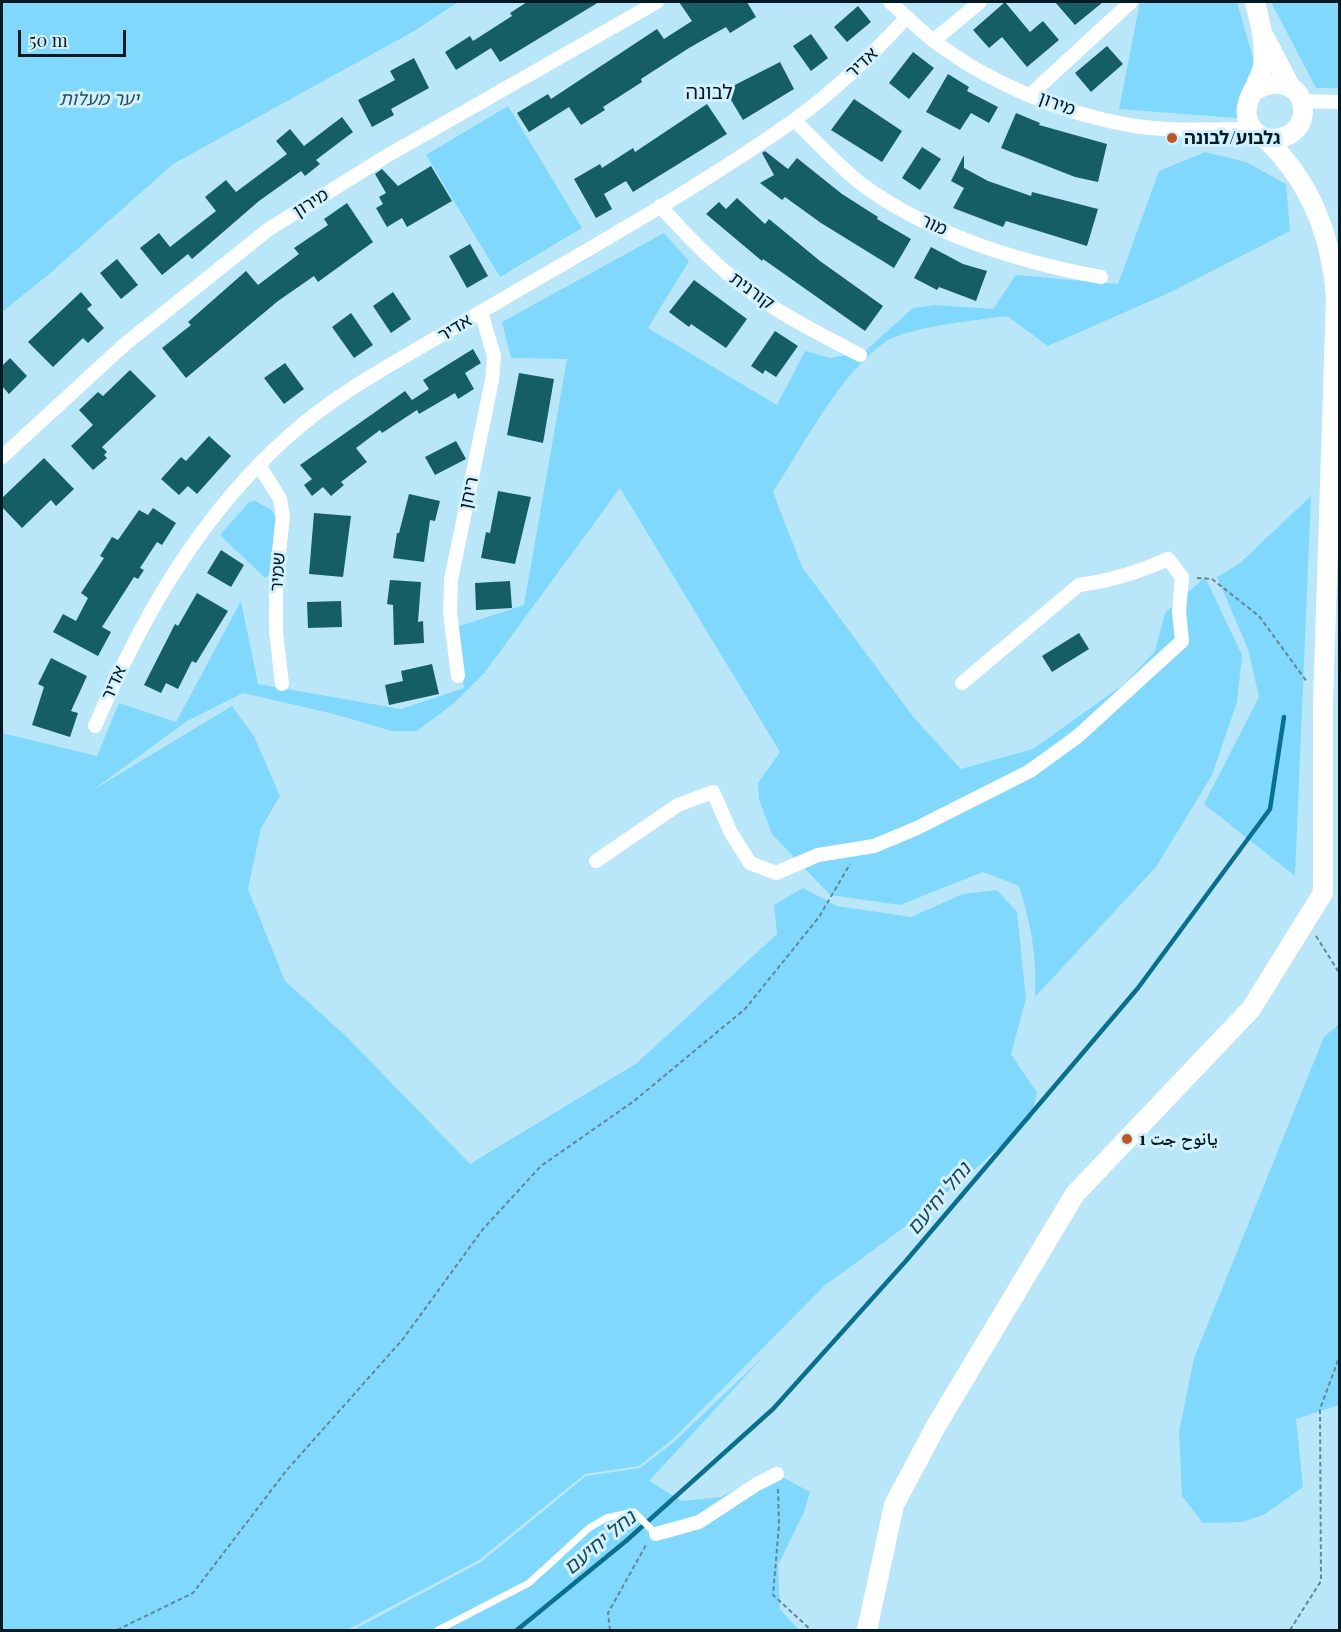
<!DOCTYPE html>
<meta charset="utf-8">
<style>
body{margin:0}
#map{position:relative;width:1341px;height:1632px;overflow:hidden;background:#bae6f9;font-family:"Playfair Display",serif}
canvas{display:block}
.frame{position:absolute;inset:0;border:3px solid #021a23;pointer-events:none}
.scale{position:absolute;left:18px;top:30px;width:108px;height:27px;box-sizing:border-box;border:3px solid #021a23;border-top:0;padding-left:8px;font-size:18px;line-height:21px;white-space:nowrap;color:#021a23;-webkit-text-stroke:4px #d3f1fd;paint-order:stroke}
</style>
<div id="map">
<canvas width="1341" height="1632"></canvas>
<div class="frame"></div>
<div class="scale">50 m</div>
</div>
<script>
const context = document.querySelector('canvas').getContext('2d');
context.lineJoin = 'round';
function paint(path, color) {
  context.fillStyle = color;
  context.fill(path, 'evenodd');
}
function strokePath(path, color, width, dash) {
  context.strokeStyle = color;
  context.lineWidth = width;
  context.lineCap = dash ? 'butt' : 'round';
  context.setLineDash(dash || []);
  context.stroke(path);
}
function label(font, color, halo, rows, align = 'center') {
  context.font = font + ' "Playfair Display","Noto Naskh Arabic","Noto Sans Hebrew",serif';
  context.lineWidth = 6;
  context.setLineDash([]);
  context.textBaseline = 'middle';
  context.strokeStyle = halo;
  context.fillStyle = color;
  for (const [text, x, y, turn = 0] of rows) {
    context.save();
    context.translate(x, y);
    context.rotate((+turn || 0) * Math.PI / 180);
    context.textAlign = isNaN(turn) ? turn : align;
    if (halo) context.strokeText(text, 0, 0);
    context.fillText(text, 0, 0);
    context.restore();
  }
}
paint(new Path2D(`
 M2,2H458L416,30L173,164L48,275L2,312Z
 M1140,2H1237L1262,89L1249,119L1119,109Z
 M1271,2H1339V88H1316Z
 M508,106L582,228L500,277L426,155Z
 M1205,152L1246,162L1286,184L1290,231L1173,291L1048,346L1007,316C978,320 907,327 885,342C842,371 802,447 773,492L802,567L914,718L961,769L1033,749L1124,684L1155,651L1165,613L1205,577L1242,655L1237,702L1212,775L1156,867L1035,997C1037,957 1031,924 1019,886L983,872L900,905L830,895L772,834L759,800L758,783L780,752L620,488L485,672L453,704L417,731H392L330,713L243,693L187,721L93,790L232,706L254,736L280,796L261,828L248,889L285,981L347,1037L470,1164L637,1063L777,934L774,905L803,888L837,906L911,917L963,894L997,890L1017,912L1026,999L1011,1054L1037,1093L1031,1119L975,1169L902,1229L824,1286L672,1440L639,1466L585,1474L479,1560L347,1630H2V733L97,756L119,703L176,722L241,601L258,684L401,709L464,688L457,627L524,605L567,359L511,358L502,322L664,233L689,261L648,328L777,405L805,351L830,358L864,352L913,308L935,305L993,309L1016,275L1118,284L1159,171Z
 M1311,496L1295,876L1204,804L1259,697L1248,649L1217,577L1240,563Z
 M255,501L272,510L275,518L270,574L265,578L220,535L249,502Z
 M1339,1024V1405L1296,1419L1303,1487L1265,1514L1242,1522L1203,1523L1182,1496L1179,1432L1194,1358L1324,1037Z
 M765,1355L649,1481L682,1501L721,1497L771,1471L810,1492L804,1512L778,1565L780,1609L799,1630H353L481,1562L586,1476L640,1468L674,1442Z`), '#80d9fc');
strokePath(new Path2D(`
 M517,1630L626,1541L773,1409L905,1262L1138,988L1270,809L1284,717`), '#0a6f8c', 4.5);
paint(new Path2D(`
 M527,2H599L500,62L491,48L456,70L445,52L470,36L473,41L512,16L510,13Z
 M679,2H747L756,17L730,33L726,27L689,48L641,79L642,82L603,107L605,110L581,125L569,107L529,132L517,113L548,94L551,99L657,29L664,39L692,21Z
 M1005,2L1030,32L1043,21L1059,40L1027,67L1002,37L989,48L973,30Z
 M1055,2H1103L1075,25Z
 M858,6L871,22L847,42L834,27Z
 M811,34L828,58L811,71L793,46Z
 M1107,46L1123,64L1091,92L1075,73Z
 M913,52L934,68L909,99L889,83Z
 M414,58L429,88L391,109L394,115L372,127L358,100L395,80L390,71Z
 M780,62L794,89L743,120L725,90Z
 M948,74L969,87L967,91L998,107L989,123L971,113L960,130L926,112Z
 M854,99L902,131L882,162L831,130Z
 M707,104L727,134L633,192L626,181L604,194L612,209L596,218L574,179L600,164L602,168L633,148L635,152Z
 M1016,113L1040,123L1039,125L1107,144L1098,182L1075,177L1001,148Z
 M342,117L353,132L316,160L320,164L305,176L301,171L259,201L192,259L188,254L162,275L140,248L159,233L170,247L216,211L205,197L226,180L236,192L287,154L276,141L290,129L304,146Z
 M922,147L941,159L920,190L902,178Z
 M765,151L788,169L797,158L842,194L878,217L877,219L911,239L894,268L821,223L785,197L782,200L760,183L774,175L762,153Z
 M964,155V168L988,181L1031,196L1032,192L1098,209L1087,246L1006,221L1003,227L953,208L964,188L951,181Z
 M431,166L452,201L407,227L402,218L387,227L376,208L383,204L379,197L386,193L375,174L382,169L398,186Z
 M737,198L765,224L769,219L820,261L883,306L865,331L763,259L762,261L706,214L719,202L726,209Z
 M347,203L373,242L318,282L314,276L278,301L186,378L162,348L191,325L188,322L246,271L258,285L299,254L294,248L328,225L324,219Z
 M470,244L488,276L467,288L449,256Z
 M931,247L963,264L987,271L976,301L939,287L937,290L914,278Z
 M117,259L138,285L121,299L100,273Z
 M694,280L747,319L726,348L691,324L689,327L669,312Z
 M81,292L92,305L87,309L104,328L88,343L83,338L53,367L28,342Z
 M393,292L411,319L391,333L373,306Z
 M351,313L373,345L354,358L332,327Z
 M775,331L798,346L776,377L765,370L763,374L751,366Z
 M473,349L481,363L465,373L474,389L458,399L455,393L419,414L417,410L382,433L380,430L356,448L367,462L341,482L344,485L331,496L323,487L312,496L304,485L312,479L300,465L405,391L412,400L429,389L423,380Z
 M10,358L27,376L9,394L2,386V366Z
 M285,363L304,389L284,404L264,378Z
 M130,370L156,396L102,447L107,452L104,455L107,458L93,470L71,446L93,425L79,410L98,392L103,396Z
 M519,373L554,379L543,443L507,435Z
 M209,436L231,456L197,494L188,486L179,495L161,479L181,457L186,461Z
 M456,441L466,459L435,475L425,457Z
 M44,458L74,489L56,506L51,500L22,528L2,507V498Z
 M498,491L531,497L515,564L481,558L486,532L490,533Z
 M409,494L440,501L435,521L430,520L424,562L393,558L397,533H399Z
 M153,508L176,523L162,545L157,542L140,568L144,570L138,579L134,577L102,627L111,632L98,656L53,632L63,614L76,621L88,598L81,593L104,558L100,556L112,537L118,540L139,510L148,515Z
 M314,513L351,516L343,577L309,574Z
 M221,550L244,565L231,587L207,573Z
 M390,580L421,582L418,622L423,621L424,643L394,645L393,605L387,604Z
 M510,581L512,608L476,610L475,583Z
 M197,593L228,611L196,663L192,661L178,689L166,683L161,693L144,685L175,624L178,626Z
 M341,601L342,627L308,628L307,602Z
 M1079,633L1089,649L1052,672L1042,656Z
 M51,658L87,676L71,711L78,713L70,737L32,725L44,687L38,684Z
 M432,664L439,694L389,705L385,685L403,681L401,671Z`), '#155e66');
strokePath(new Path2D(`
 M1197,578L1212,579L1259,616L1307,682
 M1316,936L1340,974
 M778,1489L779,1525L773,1595L811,1630
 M117,1630L193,1593L286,1471L403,1339L483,1229L541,1166L634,1101L745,1009L819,917L850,864
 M610,1630L608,1613L646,1545
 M1290,1630L1321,1581L1320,1409L1340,1355`), '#638694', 2, [4.5, 3]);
strokePath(new Path2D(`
 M438,1630L529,1583L589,1528L606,1518L634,1512L656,1534`), '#fff', 7);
strokePath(new Path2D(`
 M890,2C904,14 918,29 934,41C989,83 1061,113 1129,125C1169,132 1212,129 1252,129
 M933,41L980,2
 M1031,94L1131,2
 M1302,101L1340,102
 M794,120C817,142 839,167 864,186C934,236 1018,262 1101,277
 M660,206C683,231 706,256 733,278C771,310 816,332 860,355
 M2,457L124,345L269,229L385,157L657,2
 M259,465L280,499L283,517L276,579V631L282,684
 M458,676L450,612L451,580L492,380L494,356L481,312
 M95,726C142,617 200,514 291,434C343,388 407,356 467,320C576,256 689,194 793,121C835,91 872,55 907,17
 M596,861L678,805L713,792L731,833L750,863L776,873L818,855L874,846L917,828L1030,771L1078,736L1182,641L1179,611L1182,577L1168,559C1139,572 1111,581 1079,585L962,683
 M656,1534L699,1522L757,1484L777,1474`), '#fff', 14);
strokePath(new Path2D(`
 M1255,2C1260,22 1266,43 1263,65C1261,83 1241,102 1248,120C1258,151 1305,141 1303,109C1302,83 1274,78 1256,90
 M1265,38L1290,86
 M867,1630L894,1505L936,1426L1075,1194L1251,1009L1323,893V704L1336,297C1331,235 1311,183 1266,139`), '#fff', 20);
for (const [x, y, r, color] of [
 [1172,138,6,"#bc5824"],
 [1127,1139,6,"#bc5824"]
]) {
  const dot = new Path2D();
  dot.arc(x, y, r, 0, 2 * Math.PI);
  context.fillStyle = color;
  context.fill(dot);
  strokePath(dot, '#d3f1fd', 2);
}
label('18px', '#021a23', '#d3f1fd', [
 ["אדיר",862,63,-43],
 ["מירון",1057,104,20],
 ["מירון",311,203,-32],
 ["מור",934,225,25],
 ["קורנית",752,291,36],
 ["אדיר",455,328,-31],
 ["ריחן",469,493,-78],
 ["שמיר",278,572,-86],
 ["אדיר",114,683,-66]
]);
label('italic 18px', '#225162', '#d3f1fd', [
 ["יער מעלות",99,99]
]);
label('bold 18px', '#021a23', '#d3f1fd', [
 ["גלבוע/לבונה",1184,138],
 ["يانوح جت 1",1139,1139]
], 'left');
label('20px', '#021a23', '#d3f1fd', [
 ["לבונה",709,93]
]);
label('italic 20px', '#174657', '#d3f1fd', [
 ["נחל יחיעם",939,1199,-50],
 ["נחל יחיעם",600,1543,-40]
]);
</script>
